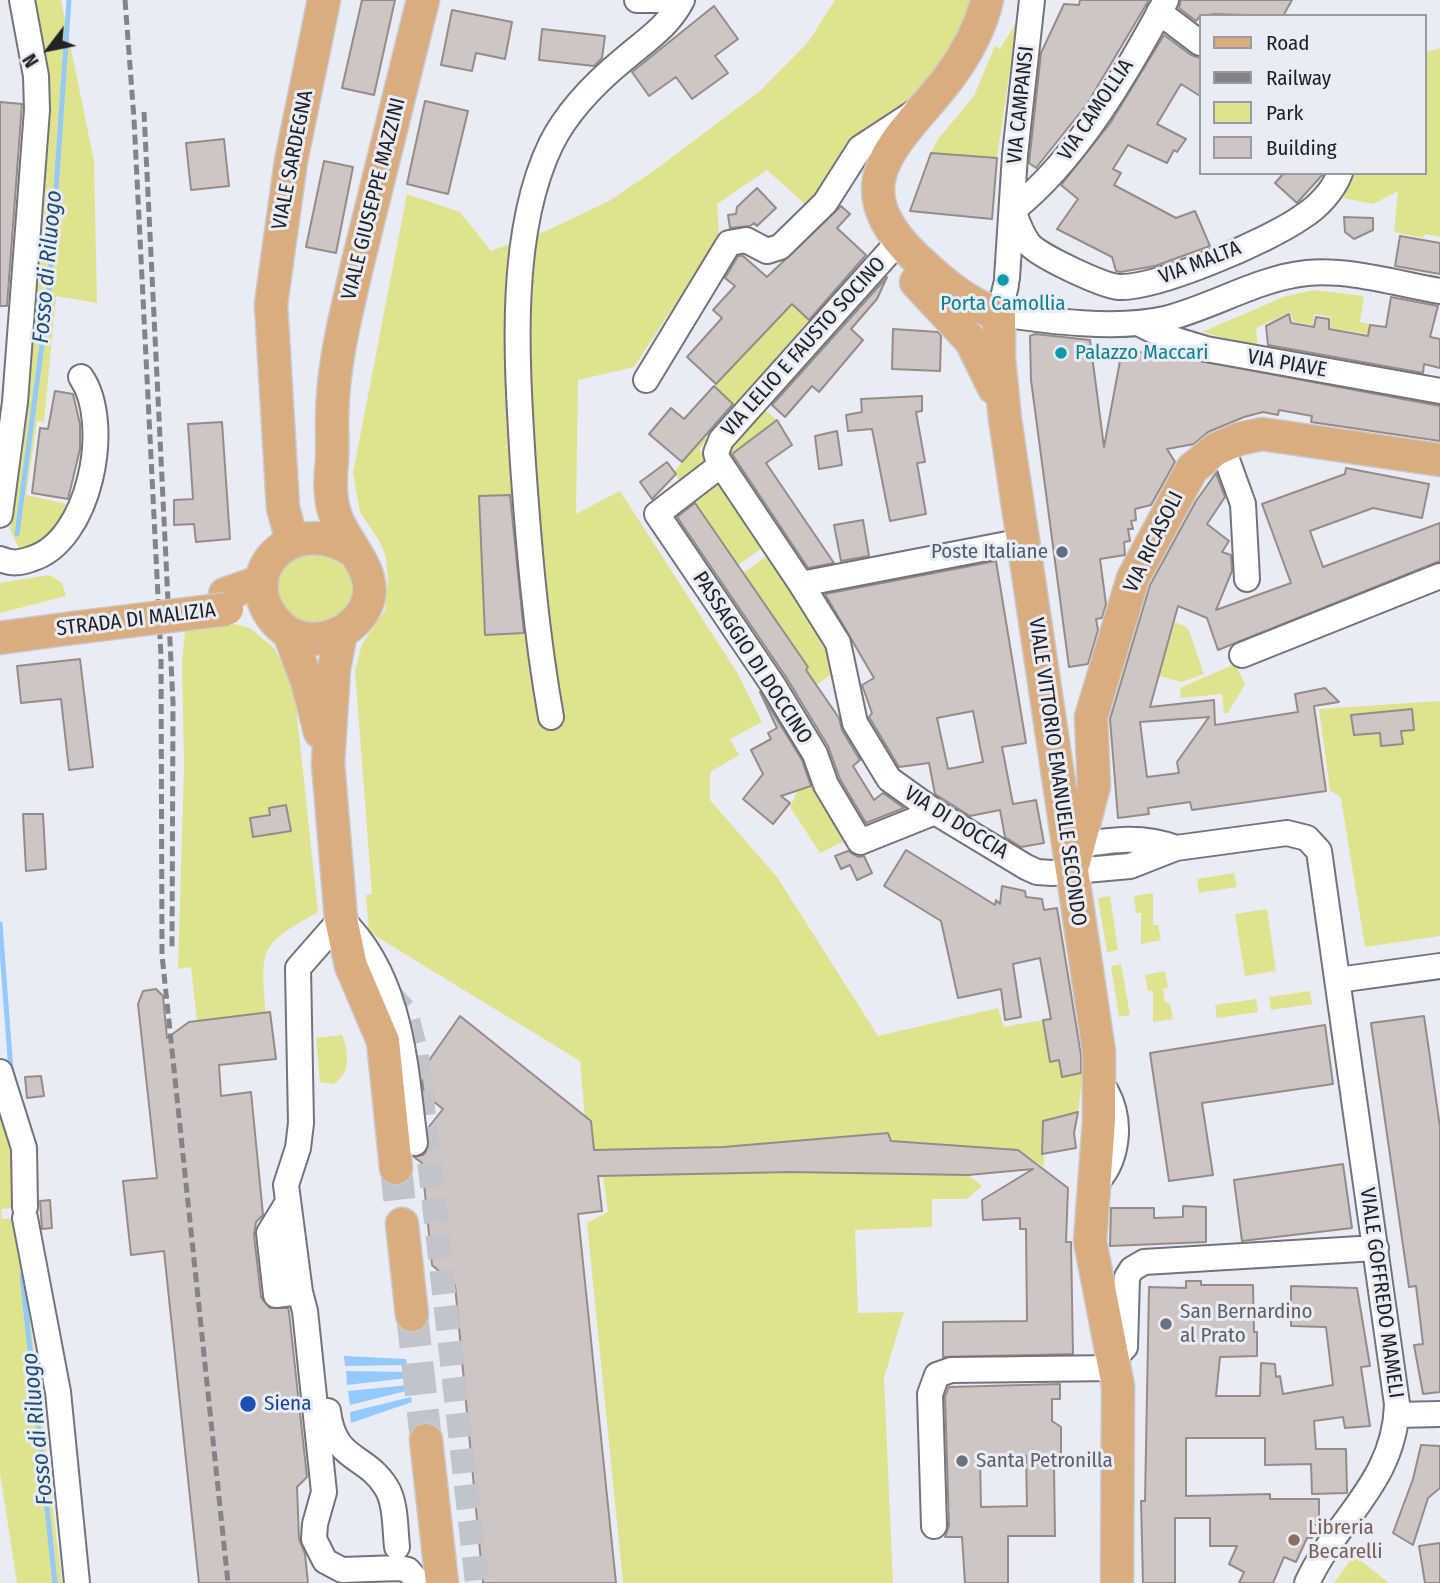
<!DOCTYPE html>
<style>
body{margin:0}
#map{position:relative;width:1440px;height:1583px;overflow:hidden;background:#e9ecf4;font-family:"Fira Sans Condensed",sans-serif}
canvas{display:block}
.legend{position:absolute;left:1199px;top:14px;width:228px;height:161px;box-sizing:border-box;background:#e9ecf4;border:2px solid #999ba1;margin:0;padding:9px 12px;list-style:none;font-size:21px;color:#212225}
.legend li{display:flex;align-items:center;gap:14px;height:35px}
.legend b{width:35px;border:2px solid #999ba1}
.north{position:absolute;left:14px;top:14px;width:70px;height:70px;-webkit-text-stroke:5px #e9ecf4;paint-order:stroke;rotate:238deg;font-size:19px;font-weight:700;line-height:28px;text-align:center;color:#212225}
.north::after{content:'';display:block;margin:auto;width:24px;height:32px;background:#212225;clip-path:polygon(50% 0,100% 100%,50% 72%,0 100%)}
</style>
<div id="map">
<canvas width="1440" height="1583"></canvas>
<ul class="legend">
<li><b style="height:9px;background:#daad81"></b>Road</li>
<li><b style="height:9px;background:#82848a"></b>Railway</li>
<li><b style="height:19px;background:#e0e38d"></b>Park</li>
<li><b style="height:19px;background:#cfc5c3"></b>Building</li>
</ul>
<div class="north">N</div>
</div>
<script>
const context = document.querySelector('canvas').getContext('2d');
context.lineJoin = 'round';
function paint(path, color) {
  context.fillStyle = color;
  context.fill(path, 'evenodd');
}
function strokePath(path, color, width, dash) {
  context.strokeStyle = color;
  context.lineWidth = width;
  context.lineCap = dash ? 'butt' : 'round';
  context.setLineDash(dash || []);
  context.stroke(path);
}
function label(font, color, halo, rows, align = 'center') {
  context.font = font + ' "Fira Sans Condensed",sans-serif';
  context.lineWidth = 6;
  context.setLineDash([]);
  context.textBaseline = 'middle';
  context.strokeStyle = halo;
  context.fillStyle = color;
  for (const [text, x, y, turn = 0] of rows) {
    context.save();
    context.translate(x, y);
    context.rotate((+turn || 0) * Math.PI / 180);
    context.textAlign = isNaN(turn) ? turn : align;
    if (halo) context.strokeText(text, 0, 0);
    context.fillText(text, 0, 0);
    context.restore();
  }
}
paint(new Path2D(`
 M33,0H61L94,161L97,303L56,296L44,422L37,421L26,495L76,506L75,516L22,555L10,529L38,258L48,88Z
 M835,0H972C967,14 963,28 956,41C935,87 886,120 847,148L844,146L822,191L806,205L767,170L717,204L719,232L697,271L634,367L578,380L576,514L620,491L738,674L762,722L730,739L739,755L710,772V800L777,877L878,1036L998,1008L1004,1027L1043,1020L1050,1062L1059,1060L1063,1077L1083,1072L1078,1112L1043,1121L1044,1167L1018,1150L891,1141L888,1133L723,1147L594,1150L591,1122L585,1118L580,1061L369,932L366,895L372,894L355,671L362,644L385,610L388,582L386,557L380,542L360,512L353,473L407,194L460,212L491,251L546,231L609,201L655,170L760,91L809,41Z
 M1017,21L997,158L931,153L938,139L974,96L995,46L1000,49Z
 M1440,48V237L1425,234L1423,238L1394,232L1398,191L1373,204L1343,198L1356,173H1424V53Z
 M1314,290L1364,296L1360,322L1373,325L1369,334L1330,328L1331,317L1314,314L1313,325L1294,322L1290,312L1256,328L1258,347L1202,332L1286,296Z
 M792,304L811,322L736,406L714,386Z
 M761,407L777,420L728,456L725,449Z
 M703,436L707,440L699,449L711,467L684,487L674,472Z
 M715,474L765,546L738,565L690,495Z
 M313,547L350,563L356,602L327,628L290,618C269,580 274,566 313,547Z
 M770,554L830,641L836,671L816,685L806,670L808,667L743,573Z
 M49,575L62,583L66,596L0,613V583Z
 M1175,622L1188,628L1204,674L1182,682L1159,676Z
 M235,624L250,628L274,648L294,688L318,912C260,945 260,946 266,1013L197,1021L191,967L178,969L184,767L182,662L185,631Z
 M1235,664L1245,684L1228,713H1224L1222,694L1181,698L1180,688Z
 M1440,701V936L1365,947L1341,798L1330,790L1319,709Z
 M812,786L849,833L850,838L820,853L790,807L798,790Z
 M1234,873L1237,887L1199,893L1197,879Z
 M1153,893V925H1158L1161,940L1141,944V913H1136L1134,896Z
 M1110,896L1118,950L1107,952L1098,898Z
 M1267,909L1276,971L1245,976L1235,914Z
 M1121,964L1130,1015L1119,1017L1111,966Z
 M1165,971L1168,988L1163,989L1165,1003H1170L1173,1019L1153,1022V991H1148L1145,975Z
 M1310,991L1312,1004L1271,1010L1269,997Z
 M1256,999L1258,1012L1217,1018L1215,1005Z
 M342,1035C349,1051 351,1075 333,1084L320,1082L316,1038Z
 M0,1085L14,1144L16,1208L1,1209L2,1219L18,1218L62,1583H17L0,1473Z
 M791,1172L968,1175L982,1186L967,1199H932V1227L855,1230L858,1313L904,1312L884,1378L893,1583H623L587,1223L608,1212L603,1176Z
 M1354,1555L1389,1583H1334Z`), '#e0e38d');
paint(new Path2D(`
 M344,1356L406,1359L407,1365L345,1366Z
 M346,1371L408,1372V1378L347,1385Z
 M409,1385L410,1390L350,1405L348,1391Z
 M411,1397L412,1402L351,1423L350,1412Z`), '#93c9fd');
strokePath(new Path2D(`
 M17,534L49,291L69,0
 M0,924L11,1071
 M22,1275L55,1583`), '#93c9fd', 5);
const building = new Path2D(`
 M362,0H395L374,95L342,88Z
 M1080,0H1149L1087,104L1036,168L1029,163L1041,53L1064,4L1079,5Z
 M1181,0H1292L1283,16L1214,14L1200,16L1196,21L1179,8Z
 M714,6L738,39L715,56L728,73L692,99L676,77L649,96L632,72Z
 M452,10L512,22L505,59L476,53L472,71L441,65Z
 M542,29L605,36L602,58L594,66L539,60Z
 M1164,35L1191,55L1200,58V96L1181,84L1157,124L1186,139L1177,152L1174,150L1167,163L1128,145L1113,169L1121,173L1114,185L1176,218L1195,211L1210,246L1155,266L1120,272L1116,271L1112,257L1057,229L1078,199L1061,185L1111,122Z
 M425,101L468,111L448,194L407,184Z
 M0,102L22,104L7,306H0Z
 M224,139L229,186L191,190L186,143Z
 M931,153L997,158L992,219L910,211Z
 M324,161L353,167L336,253L306,247Z
 M1284,173H1324L1297,203L1275,183Z
 M757,188L776,208L757,226L754,223L750,226L730,228L728,215L736,214L737,207Z
 M841,206L850,214L837,228L866,255L809,320L792,304L716,384L687,357L722,318L713,310L735,286L725,278L738,256H743L767,277Z
 M1344,217L1373,218V230L1354,239L1345,232Z
 M1400,236L1440,243V274L1395,266Z
 M887,277L877,299L851,329L863,340L819,392L812,386L785,417L772,405Z
 M1391,297L1438,306L1430,337L1440,339V368L1424,364L1423,373L1268,345L1266,326L1289,314L1291,323L1314,327L1316,317L1329,319V329L1368,336L1370,325L1386,327Z
 M893,329L938,332L941,336L940,371L892,369Z
 M1035,334L1090,340L1104,447L1122,350L1185,358L1440,406V441L1311,422L1312,416L1279,410L1278,415L1263,412L1244,417L1208,432L1194,444L1167,449L1175,462L1151,505L1135,509L1136,520L1131,521L1133,529H1128L1130,541L1124,542L1125,555L1100,559L1106,604L1102,618L1096,619L1098,630L1088,664L1069,667L1031,380L1030,336Z
 M714,386L733,404L682,462L649,434L671,408L684,419Z
 M55,391L73,394L80,424V449L68,499L32,493L40,428L48,429Z
 M922,396V411L916,412L925,462L917,463L926,514L890,521L872,429L848,431L846,415L862,412L861,399Z
 M777,420L792,445L766,463L834,563L808,568L732,454Z
 M222,422L230,539L196,542L194,524L174,525V500L193,499L188,424Z
 M837,431L842,465L819,469L815,436Z
 M667,462L676,474L652,499L640,482Z
 M1346,468L1429,484L1422,518L1373,508L1310,531L1323,567L1440,523V561L1218,650L1207,618L1178,606L1150,707L1214,700L1215,725L1298,712L1295,694L1325,688L1339,702L1314,706L1326,791L1192,810L1190,802L1148,808L1149,814L1118,818L1110,719L1150,585L1196,501L1216,473L1225,497L1207,524L1229,541L1222,552L1231,555L1232,571L1216,610L1291,583L1262,504L1345,474ZM1209,717L1177,762L1179,773L1147,777L1140,722Z
 M510,495L524,633L485,635L479,496Z
 M695,503L808,667L806,670L839,718L842,730L860,760L853,766L874,800L883,793L904,808L866,823L840,779L828,746L786,677L677,517Z
 M863,520L869,556L841,561L834,525Z
 M996,561L1026,743L1002,747L1013,804L1036,800L1044,843L1021,847L1005,837L1000,810L970,816L935,794L929,763L899,767L869,717L872,713L862,685L874,678L825,594ZM973,711L983,762L948,769L937,718Z
 M80,659L93,767L69,770L61,699L21,703L17,666Z
 M760,692L802,760L811,786L781,796L790,803L773,824L743,799L763,774L751,750L771,739L768,733L777,728Z
 M1412,709L1414,730L1401,731L1403,744L1381,746L1380,733L1354,735L1351,715Z
 M286,805L291,831L253,837L250,818L270,815L269,808Z
 M23,814H43L46,869L26,871Z
 M906,850L995,905L996,900L1000,904L1002,886L1025,891L1026,897L1042,899L1044,910L1057,908L1081,1055V1073L1062,1077L1059,1060L1050,1062L1043,1020L1051,1019L1040,958L1013,964L1021,1017L1005,1020L1001,989L958,998L941,921L884,886Z
 M848,851L858,857L864,856L872,873L857,880L850,865L841,869L835,856Z
 M156,989L163,996L167,1038L189,1022L270,1012L276,1059L219,1065L221,1096L251,1092L263,1215L256,1222L254,1235L261,1297L270,1308H288L289,1312L307,1477L297,1487L299,1539L305,1554L308,1583H199L164,1251L131,1255L123,1181L157,1178L138,1004L143,991Z
 M460,1016L591,1121L594,1150L723,1147L888,1133L891,1141L1018,1150L1068,1188L1066,1242H1071L1073,1354L943,1357V1322L1027,1321L1026,1229H1020V1218L983,1220L982,1200L1033,1169L968,1175L791,1172L598,1176L602,1211L578,1214L616,1583H483L455,1285L432,1265L422,1163L414,1157L423,1155L428,1149V1128L443,1109L424,1094L421,1072Z
 M1424,1016L1440,1127V1392L1423,1394L1414,1345L1423,1344L1416,1286L1409,1287L1371,1023Z
 M1325,1025L1333,1084L1202,1103L1213,1175L1169,1181L1150,1053Z
 M41,1076L44,1096L27,1098L25,1077Z
 M1078,1112L1074,1133L1076,1148L1042,1154L1043,1121Z
 M1343,1164L1352,1228L1242,1241L1234,1180Z
 M50,1200L52,1228L42,1229L40,1201Z
 M1183,1206L1206,1207V1242L1110,1246L1111,1208H1154V1218L1183,1217Z
 M1186,1281H1201V1285H1253L1254,1332H1257V1356L1220,1357L1216,1396H1260L1261,1363L1275,1364L1276,1377L1280,1376L1283,1394L1333,1385L1326,1327L1291,1326V1286L1357,1288L1370,1366L1361,1367L1370,1426L1345,1428L1343,1417L1314,1421L1316,1449H1346L1347,1493L1312,1494L1311,1464L1265,1465V1438H1186V1496L1270,1494V1499H1319V1525H1311L1312,1538H1307L1296,1562L1284,1557L1273,1583H1239L1244,1572L1229,1564L1237,1546H1210V1518H1175V1583H1143L1141,1501H1145L1149,1287L1186,1288Z
 M1060,1384V1399H1052V1421L1061,1427V1465L1054,1467L1055,1536H1008V1583H965L962,1537H945L949,1526L945,1396L949,1387ZM1026,1456L1027,1506L981,1507L980,1457Z
 M1421,1445L1440,1446V1488L1428,1498L1413,1545L1393,1533L1413,1479Z
 M1440,1543V1583H1425L1419,1546Z`);
paint(building, '#cfc5c3');
strokePath(building, '#958c8a', 2);
strokePath(new Path2D(`
 M388,992L406,1012L417,1055L477,1583`), '#c1c4cb', 24, [24, 12]);
strokePath(new Path2D(`
 M396,1168L402,1224
 M412,1315L426,1440`), '#c1c4cb', 32, [32, 16]);
const minor = new Path2D(`
 M637,0H661
 M1159,12L1200,43
 M1013,210C1017,221 1021,234 1029,244C1039,256 1103,286 1119,287C1157,289 1270,240 1302,217C1318,207 1333,191 1340,173
 M1013,210C1077,160 1128,71 1166,0
 M899,241L721,440L716,453L718,460L801,584L1023,541
 M1007,278L1015,155L1032,0
 M1006,285L999,314C1048,321 1117,330 1165,319C1213,307 1258,278 1307,273C1351,269 1398,284 1440,291
 M1138,323L1166,337L1206,349L1440,391
 M646,380L729,243L746,240L767,251L780,247L825,203L860,148L915,112
 M1222,446L1243,504L1247,579
 M721,465L657,514L773,685L815,754L826,785L860,842L935,812
 M0,515L15,402L37,110L36,76L22,0
 M0,559C12,564 19,563 31,559C90,542 113,423 81,377
 M801,584L838,643L855,723L889,779L935,812L1026,867L1037,872L1052,873L1130,866L1176,848L1287,833L1307,838L1319,851L1397,1404C1395,1482 1337,1518 1307,1583
 M1242,655L1440,576
 M551,717C536,633 529,549 523,464C517,365 507,235 551,144C568,110 595,83 623,60C645,41 669,26 682,0
 M1068,847C1107,841 1138,834 1176,848
 M1338,980L1440,966
 M0,1072L24,1148L25,1207
 M415,1143C405,1065 402,977 341,919L298,968L301,1123L298,1148L286,1185L300,1292L305,1311L324,1492L315,1524L314,1539L325,1561L342,1570L399,1568L408,1570L419,1583
 M1093,1186C1118,1163 1123,1122 1106,1091
 M288,1202L269,1233L276,1295L300,1292
 M25,1218L58,1392L77,1583
 M1114,1358L1125,1347L1127,1277L1132,1269L1144,1262L1376,1248
 M328,1411C334,1462 365,1453 386,1487C396,1502 395,1529 397,1547
 M1396,1415L1440,1414
 M934,1526L930,1394L937,1375L951,1370L1116,1368`);
const major = new Path2D(`
 M987,0C980,30 965,56 947,80C898,143 837,183 916,258C941,281 966,304 999,314V359L1005,419L1099,1052V1121L1090,1241L1118,1386L1117,1583
 M916,282L971,341L994,388
 M292,541L283,508L271,304L291,161L324,0
 M355,552C292,509 229,576 280,626C305,650 350,638 365,608C382,575 347,547 336,517C329,499 330,479 332,460C333,439 331,417 333,397C336,351 348,306 358,262C379,174 402,87 423,0
 M225,594L262,581
 M289,633L307,681L320,732
 M341,633L334,669L328,763L341,919L351,966L383,1041L396,1168
 M0,638L73,628
 M1074,862L1094,786L1091,717L1133,578L1192,469L1216,449L1239,439L1262,434L1440,460
 M402,1224L412,1315
 M426,1440L442,1583`);
strokePath(minor, '#71747b', 28);
strokePath(major, '#cacacb', 35);
strokePath(minor, '#fff', 24);
strokePath(major, '#daad81', 32);
strokePath(new Path2D(`
 M125,0L134,119L161,656L162,955L228,1583
 M144,112L173,703L172,947`), '#82848a', 5, [10, 5]);
const majorBridge = new Path2D(`
 M73,628L227,609`);
strokePath(majorBridge, '#cacacb', 35, []);
strokePath(majorBridge, '#daad81', 32);
for (const [x, y, r, color] of [
 [1003,280,7,"#0f9aa8"],
 [1061,353,7,"#0f9aa8"],
 [1062,552,7,"#5c6f8a"],
 [1166,1324,7,"#6b7280"],
 [248,1404,9,"#1a4fb4"],
 [962,1461,7,"#6b7280"],
 [1294,1540,7,"#8d6e63"]
]) {
  const dot = new Path2D();
  dot.arc(x, y, r, 0, 2 * Math.PI);
  context.fillStyle = color;
  context.fill(dot);
  strokePath(dot, '#e9ecf4', 2.5);
}
label('21px', '#212225', '#e9ecf4', [
 ["VIA CAMPANSI",1021,105,-84],
 ["VIA CAMOLLIA",1096,110,-56],
 ["VIALE SARDEGNA",293,160,-79],
 ["VIALE GIUSEPPE MAZZINI",374,199,-76],
 ["VIA MALTA",1200,263,-21],
 ["VIA LELIO E FAUSTO SOCINO",804,347,-48],
 ["VIA PIAVE",1287,364,10],
 ["VIA RICASOLI",1154,542,-64],
 ["STRADA DI MALIZIA",136,620,-7],
 ["PASSAGGIO DI DOCCINO",752,658,57],
 ["VIALE VITTORIO EMANUELE SECONDO",1057,772,82],
 ["VIA DI DOCCIA",956,823,32],
 ["VIALE GOFFREDO MAMELI",1381,1293,82]
]);
label('21px', '#0d838f', '#e9ecf4', [
 ["Porta Camollia",1003,304],
 ["Palazzo Maccari",1075,353,"left"]
]);
label('21px', '#4e5e75', '#e9ecf4', [
 ["Poste Italiane",1048,552]
], 'right');
label('21px', '#5b616d', '#e9ecf4', [
 ["San Bernardino",1180,1312],
 ["al Prato",1180,1336],
 ["Santa Petronilla",976,1461]
], 'left');
label('21px', '#164399', '#e9ecf4', [
 ["Siena",264,1404]
], 'left');
label('21px', '#785e54', '#e9ecf4', [
 ["Libreria",1308,1528],
 ["Becarelli",1308,1552]
], 'left');
label('italic 23px', '#1d4d77', '#e9ecf4', [
 ["Fosso di Riluogo",48,267,-85],
 ["Fosso di Riluogo",38,1429,-96]
]);
</script>
